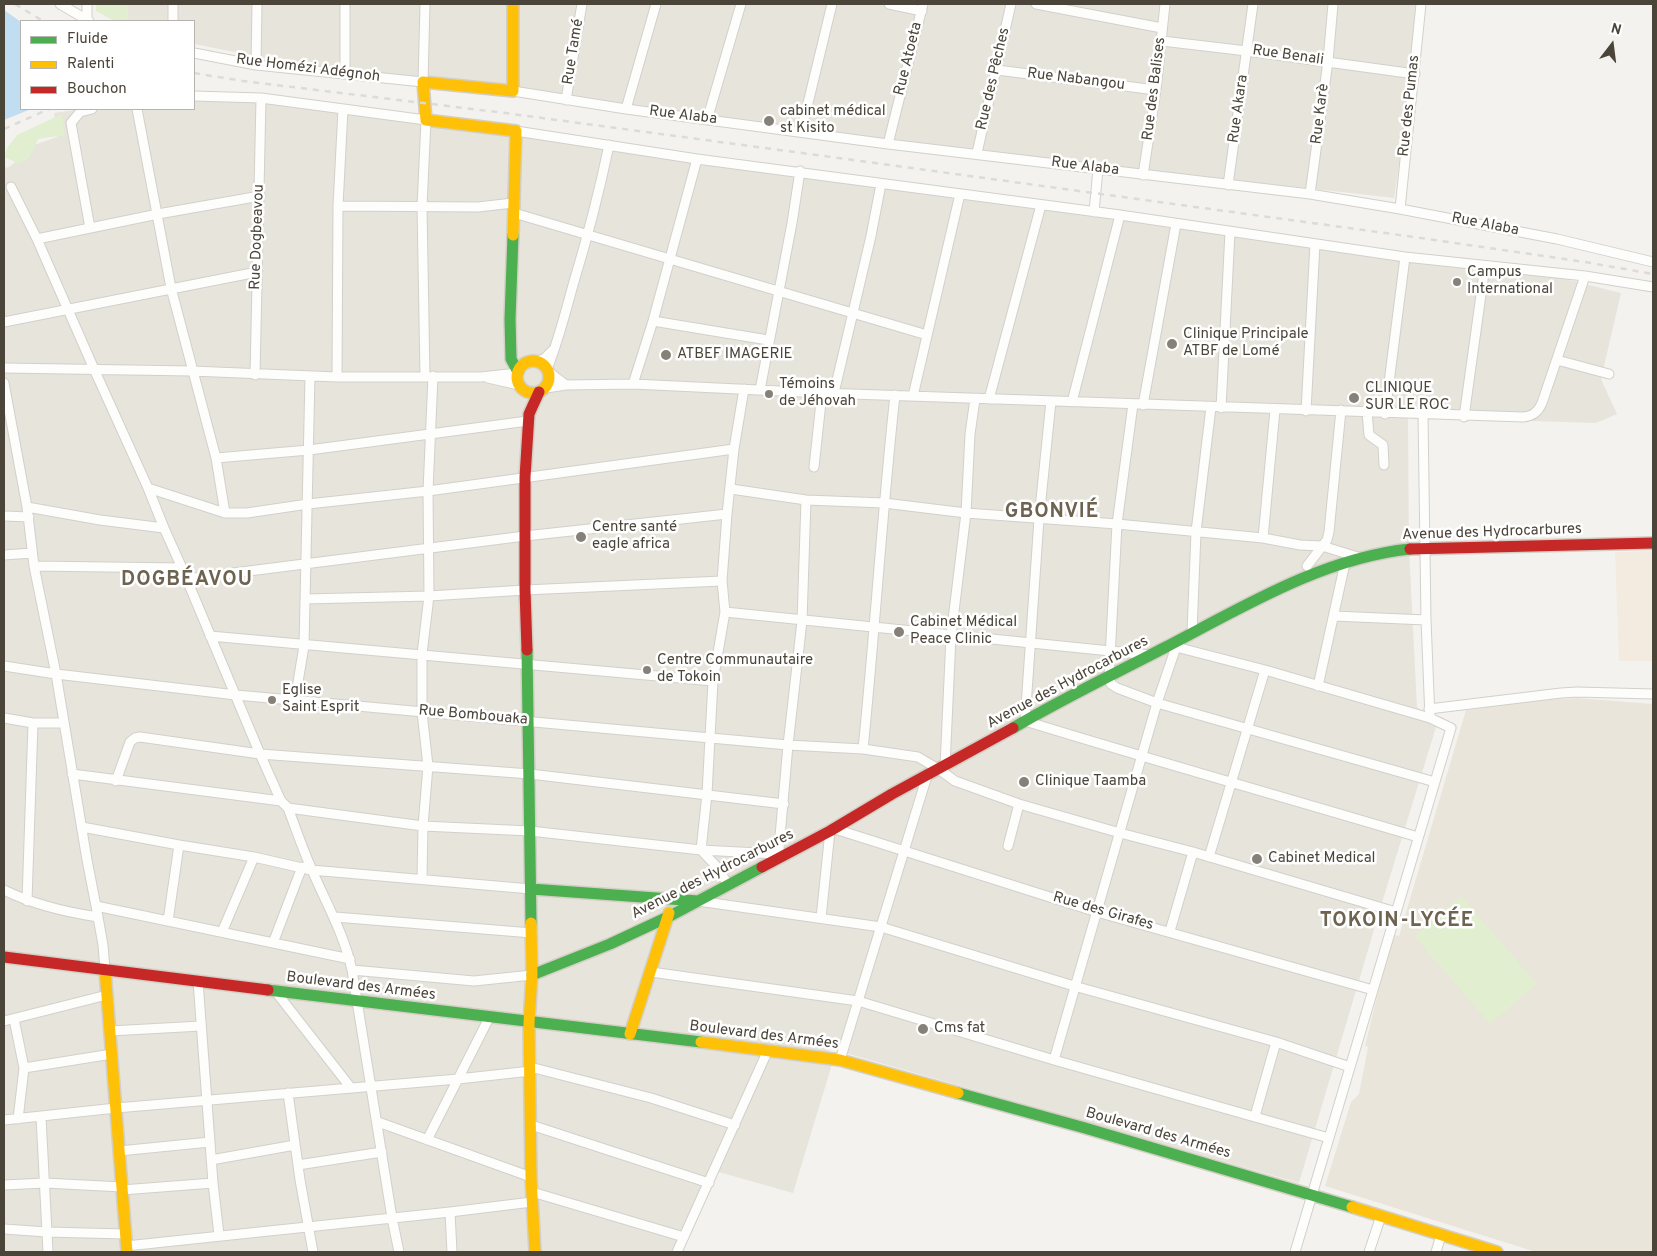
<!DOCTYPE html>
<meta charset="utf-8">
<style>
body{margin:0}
#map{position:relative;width:1657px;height:1256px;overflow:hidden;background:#f4f2ee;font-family:Overpass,sans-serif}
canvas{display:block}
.frame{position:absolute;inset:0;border:5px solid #4b4439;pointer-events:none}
.legend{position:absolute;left:20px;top:20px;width:175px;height:90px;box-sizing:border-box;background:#fff;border:1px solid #b7b4b0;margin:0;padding:6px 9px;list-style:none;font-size:15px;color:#4b4439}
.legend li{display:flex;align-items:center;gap:10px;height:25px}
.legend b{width:25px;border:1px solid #b7b4b0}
.north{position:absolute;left:1587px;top:20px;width:50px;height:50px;-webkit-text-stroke:4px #fff;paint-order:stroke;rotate:15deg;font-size:14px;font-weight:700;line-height:20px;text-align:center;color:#4b4439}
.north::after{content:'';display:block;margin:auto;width:18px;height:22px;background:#4b4439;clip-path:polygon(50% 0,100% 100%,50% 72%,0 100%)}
</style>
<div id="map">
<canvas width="1657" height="1256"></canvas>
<div class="frame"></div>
<ul class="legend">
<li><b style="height:6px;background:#4caf50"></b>Fluide</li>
<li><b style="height:6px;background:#ffc107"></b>Ralenti</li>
<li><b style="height:6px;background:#c62828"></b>Bouchon</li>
</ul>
<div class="north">N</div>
</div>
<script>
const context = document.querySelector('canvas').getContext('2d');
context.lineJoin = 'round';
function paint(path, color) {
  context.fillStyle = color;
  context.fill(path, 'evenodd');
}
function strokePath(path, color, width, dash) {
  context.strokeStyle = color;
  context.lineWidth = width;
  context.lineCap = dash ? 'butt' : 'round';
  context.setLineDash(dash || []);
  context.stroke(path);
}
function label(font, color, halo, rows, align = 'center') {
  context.font = font + ' Overpass,sans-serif';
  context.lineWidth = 5;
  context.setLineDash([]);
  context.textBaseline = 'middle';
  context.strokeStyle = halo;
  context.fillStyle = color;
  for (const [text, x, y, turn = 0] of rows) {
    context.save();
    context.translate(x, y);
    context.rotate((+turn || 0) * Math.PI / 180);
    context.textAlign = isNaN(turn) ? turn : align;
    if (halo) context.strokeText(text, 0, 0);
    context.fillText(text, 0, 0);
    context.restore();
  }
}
paint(new Path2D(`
 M127,4H1424L1394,198L856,137L305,66L194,44V21H128Z
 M194,97L326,108L1561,278L1621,293L1601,379L1617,414L1596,423L1408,417L1409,549L1417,707L1437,724L1384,896L1299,1183L828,1048L833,1061L793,1193L715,1171L675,1252H4V166L7,168L21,158L28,147L57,137L54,113L83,109H194Z`), '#e7e4dc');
paint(new Path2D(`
 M1653,551V661H1619L1615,552Z`), '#f3ebdf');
paint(new Path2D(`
 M1577,698L1653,704V1252H1536L1325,1186L1351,1102L1359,1094L1368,1047L1365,1046L1380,984L1394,935L1399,936L1466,710L1535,700Z`), '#eae5da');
paint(new Path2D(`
 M96,4H127L128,21H114L96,11Z
 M62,114L65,135L38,139L30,157L19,164L5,157L7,148L17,135Z
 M1461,896L1537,984L1490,1024L1414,936Z`), '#e1eecf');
paint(new Path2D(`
 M4,10L21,22V109H31L4,120Z`), '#c0ddf1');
const street = new Path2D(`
 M60,4L89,21
 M87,4V21
 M345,4V74
 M889,4L922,11
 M1036,4L1162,28
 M173,21V4
 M1162,41L1247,51L1415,74
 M194,53L256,65L423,82L425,4
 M256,65L257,4
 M997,70L1156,90
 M513,91L626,109L888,144L1310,194L1400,209L1557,239L1653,262
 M194,96L261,98L426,120L422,207L425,376
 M566,100L582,4
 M137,109L171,288L216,458L225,513
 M626,109L656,4
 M707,120L741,4
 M516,131L697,159L1120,215L1405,257L1585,276L1653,287
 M801,132L832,4
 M888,144L923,4
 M977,153L1011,4
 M1143,175L1156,90L1165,4
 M1228,185L1253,4
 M11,187L37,239L94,369L148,488L164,528L182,568L260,754L281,801L288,808C296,829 303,850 312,870C326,903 344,934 352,970L392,1218L399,1252
 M1310,194L1328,61L1333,4
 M338,206L478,207L513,203
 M1400,209L1421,4
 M1094,212L1098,169
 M514,213L927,335
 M90,228L71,123L80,112L92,109
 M37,239L158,214L260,196
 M653,321L768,340
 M4,322L257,272
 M1557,360L1609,374
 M537,362L545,358L553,350
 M4,368L192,371L337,377H481L518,373
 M547,369C558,342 565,314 573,285C587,239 599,193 609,145
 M549,372L566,385
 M255,375L261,98
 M337,377L338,206L343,109
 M488,378L519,385
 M4,383L27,507L34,566L56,674L87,860L96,906L103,945L105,970
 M633,384L653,321L697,159
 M546,388L566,385L633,384L822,393L1523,417C1533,416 1538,412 1542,403L1585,276
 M760,390L792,223L800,171
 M834,393L871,236L881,184
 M913,396L960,194
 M989,399L1041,205
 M1051,401L1039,519L1025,721C1155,761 1287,798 1418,837
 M1072,402L1120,215
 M1133,404L1117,524L1109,677L1111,684L1117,688L1157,703L1435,782
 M1143,405L1176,224
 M1221,408L1230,232
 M1306,411L1315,244
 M1367,412L1369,435L1383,445L1384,465
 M1385,414L1405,257
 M1423,415L1426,620L1430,718
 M1464,417L1485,266
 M216,458L309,450L528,421
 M814,467L822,393
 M148,488L225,513H247L308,504L428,491L734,449
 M731,489L806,500L884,503L966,513L1117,524L1263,538L1300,545L1322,546L1361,558
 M27,507L100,520L164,528
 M4,516L29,517
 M1263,538L1275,410
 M4,555L32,553
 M34,566L182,568
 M1307,566L1327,540L1329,532L1341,410
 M186,579L525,536L727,514
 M305,599L429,596L525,590L722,581
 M725,612L1150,655
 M1334,616L1426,620
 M1192,632L1196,532L1211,407
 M210,636L713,681
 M1172,644L1176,647L1265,670L1430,718L1451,728L1295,1252
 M4,666L56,674L236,695L788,745L863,749L918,757L940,770L955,781L1019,804L1120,833L1193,852L1396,912
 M1318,686L1345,563
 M295,700L304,646L310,376
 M1429,709L1561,693L1577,692L1653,694
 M4,718L33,723H64
 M863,749C875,631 882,513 895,395
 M945,766L951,636L966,513L970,434L975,399
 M72,774L281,801
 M116,781L130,742L135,738L140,737L260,754L530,774L784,804
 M288,808L423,826L530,831L701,850L778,854
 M82,827L179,845L254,857L311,870L531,889
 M835,829L1097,912L1373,990
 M1008,846L1019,804
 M1209,857L1265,670
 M778,859L788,745L802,621L806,500
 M422,879L423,826L428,766L422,712V654L429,596L428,491L433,376
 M728,885L718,868L701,850L707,794L713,681L725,612L722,581L727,514L734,449L744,389
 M4,890C34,905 65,912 98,917
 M27,901L33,723
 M698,901L881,927L1074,986L1276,1042L1350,1067
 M96,906L350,959
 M335,917L532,933
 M821,918L830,831
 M168,921L179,845
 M1170,931L1193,852
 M222,932L254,857
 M273,943L302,867
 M352,970L474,981L532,975
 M651,972L858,1001L1054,1060L1329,1138
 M198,981L213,1183L219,1235
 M276,992L351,1088
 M14,1019L24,1068L18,1119
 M4,1021L107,995
 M110,1031L201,1026
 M840,1060L927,776
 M1054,1060L1157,703L1176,647
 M530,1067L651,1098L735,1125
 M24,1068L112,1054
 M288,1093L300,1180L313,1252
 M1255,1116L1276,1042
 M41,1117L48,1252
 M4,1120L116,1108L458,1079L531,1071
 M378,1122L531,1177
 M531,1125L709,1183
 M427,1140L489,1018
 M119,1151L210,1142
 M211,1160L295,1145
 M298,1165L382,1152
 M4,1185L45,1183L122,1187
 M122,1190L213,1183
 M532,1192L684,1237
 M450,1212L452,1252
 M4,1229L47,1232L125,1234
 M126,1246L450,1212L532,1202
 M677,1252L768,1050
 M1369,1252L1381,1216
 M1436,1252L1441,1235`);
const fast = new Path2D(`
 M513,235L510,319L511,359L518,372
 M527,650L531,923
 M1013,728C1062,699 1114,674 1164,648C1241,608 1322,558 1410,549
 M531,889L698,901
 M532,975L610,944L670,916L762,867
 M268,990L701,1042
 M958,1093L1085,1128L1352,1207`);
const slow = new Path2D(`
 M513,235L516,131L426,120L423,82L513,91V4
 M517 377a16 16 0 1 1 32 0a16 16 0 1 1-32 0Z
 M531,923L532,975L529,1023L531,1177L535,1252
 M105,970L127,1252
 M630,1034L669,913
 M701,1042L840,1060L958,1093
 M1352,1207L1497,1252`);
const jam = new Path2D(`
 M1410,549L1653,543
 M527,650L525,590V477L529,414L539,392
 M762,867L830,831L892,794L1013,728
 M4,957L268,990`);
strokePath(street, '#d2d0cb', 11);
strokePath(fast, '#d3cfc5', 14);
strokePath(slow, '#d3cfc5', 14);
strokePath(jam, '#d3cfc5', 14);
strokePath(street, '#fdfdfc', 9);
strokePath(fast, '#4caf50', 11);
strokePath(slow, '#ffc107', 11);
strokePath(jam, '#c62828', 11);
strokePath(new Path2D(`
 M15,4L43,21
 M194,73L243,81L505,113L824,156L1407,236L1585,262L1653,274
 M4,129L49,109`), '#dbdbda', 2.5, [6, 6]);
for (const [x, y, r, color] of [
 [769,121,6,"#868178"],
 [1457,282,5,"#868178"],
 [1172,344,6,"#868178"],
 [666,355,6,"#868178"],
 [769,394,5,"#868178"],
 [1354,398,6,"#868178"],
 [581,537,6,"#868178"],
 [899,632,6,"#868178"],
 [647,670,5,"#868178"],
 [272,700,5,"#868178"],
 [1024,782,6,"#868178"],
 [1257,859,6,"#868178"],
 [923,1029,6,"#868178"]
]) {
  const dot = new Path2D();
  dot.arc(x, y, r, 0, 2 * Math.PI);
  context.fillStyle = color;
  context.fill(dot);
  strokePath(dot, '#fff', 2);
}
label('15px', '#4b4439', '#fff', [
 ["Rue Tamé",574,52,-81],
 ["Rue Benali",1288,56,8],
 ["Rue Atoeta",909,59,-76],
 ["Rue Homézi Adégnoh",308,69,7],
 ["Rue des Pêches",994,79,-77],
 ["Rue Nabangou",1076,80,7],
 ["Rue des Balises",1155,89,-83],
 ["Rue des Pumas",1410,106,-84],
 ["Rue Akara",1239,109,-82],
 ["Rue Karè",1321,114,-83],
 ["Rue Alaba",683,116,7],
 ["Rue Alaba",1085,167,7],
 ["Rue Alaba",1485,225,11],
 ["Rue Dogbeavou",258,237,-88],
 ["Avenue des Hydrocarbures",1492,533,-2],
 ["Avenue des Hydrocarbures",1068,683,-28],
 ["Rue Bombouaka",473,716,5],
 ["Avenue des Hydrocarbures",713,875,-27],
 ["Rue des Girafes",1103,912,16],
 ["Boulevard des Armées",361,987,7],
 ["Boulevard des Armées",764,1036,7],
 ["Boulevard des Armées",1158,1134,16]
]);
label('15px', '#4b4439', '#fff', [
 ["cabinet médical",780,112],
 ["st Kisito",780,129],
 ["Campus",1467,273],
 ["International",1467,290],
 ["Clinique Principale",1183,335],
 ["ATBF de Lomé",1183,352],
 ["ATBEF IMAGERIE",677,355],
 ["Témoins",779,385],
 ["de Jéhovah",779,402],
 ["CLINIQUE",1365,389],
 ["SUR LE ROC",1365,406],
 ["Centre santé",592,528],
 ["eagle africa",592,545],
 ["Cabinet Médical",910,623],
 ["Peace Clinic",910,640],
 ["Centre Communautaire",657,661],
 ["de Tokoin",657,678],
 ["Eglise",282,691],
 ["Saint Esprit",282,708],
 ["Clinique Taamba",1035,782],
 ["Cabinet Medical",1268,859],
 ["Cms fat",934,1029]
], 'left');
context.letterSpacing = '1px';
label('bold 20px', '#6e6250', '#fff', [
 ["GBONVIÉ",1052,513],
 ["DOGBÉAVOU",187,581],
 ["TOKOIN-LYCÉE",1397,922]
]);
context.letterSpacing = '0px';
</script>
